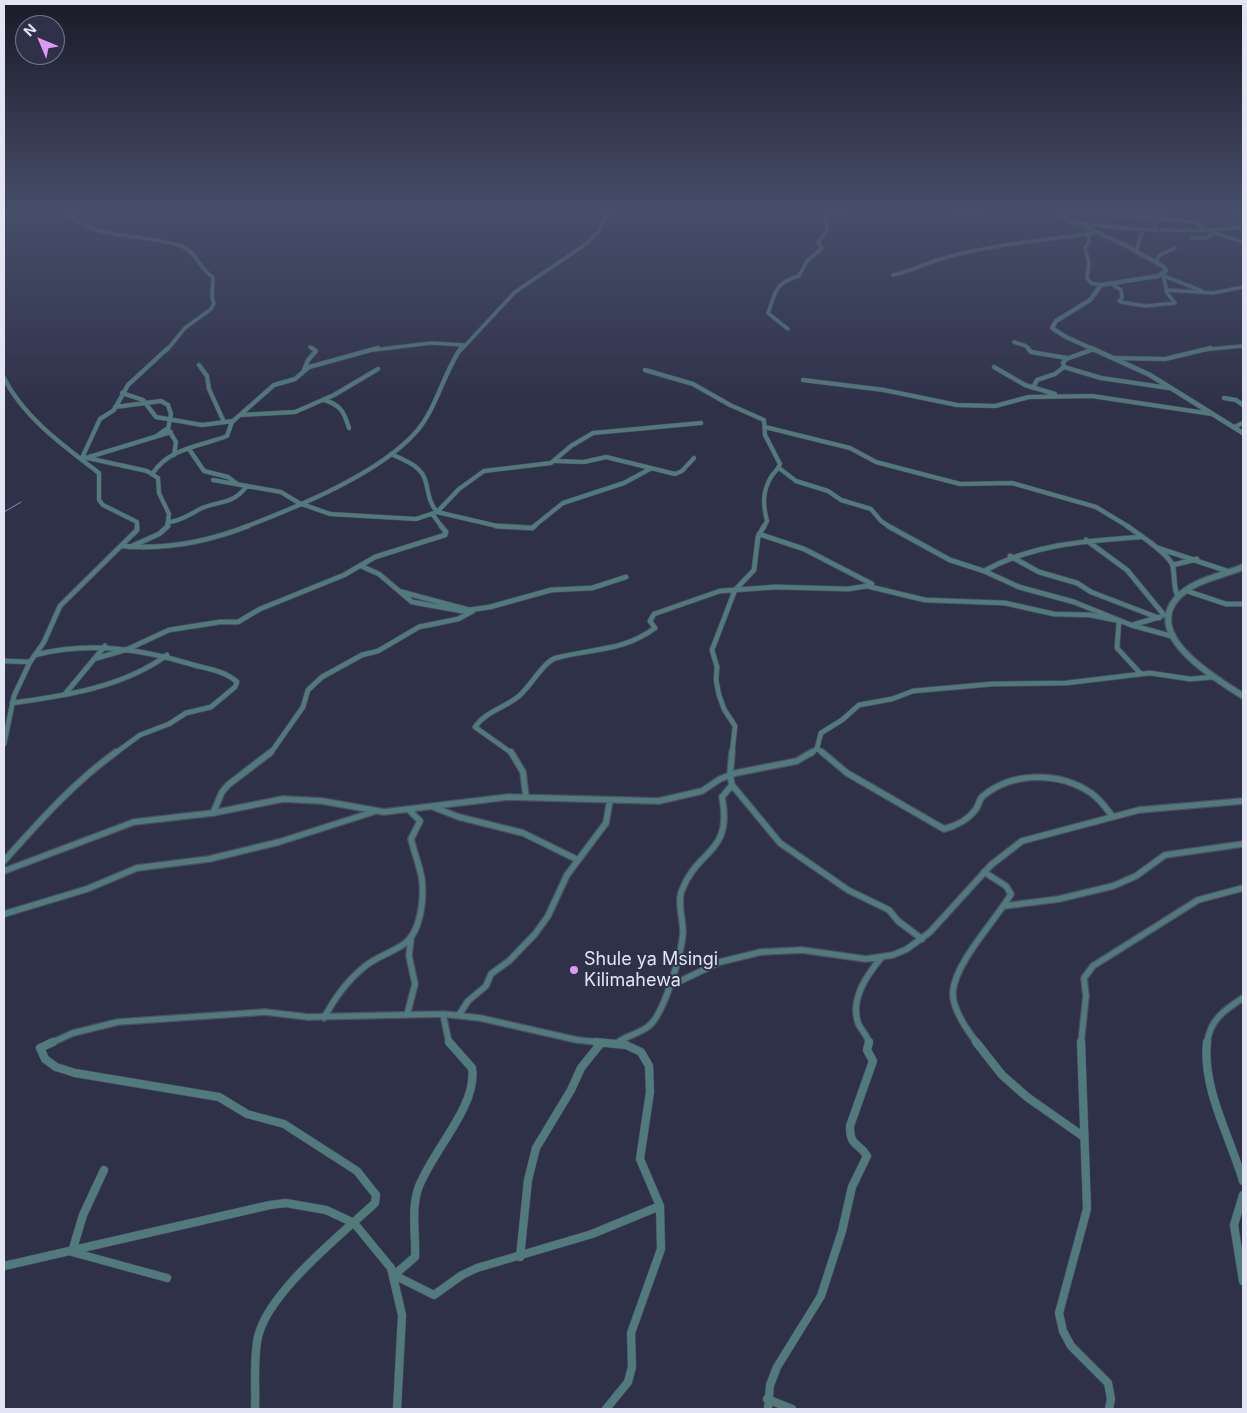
<!DOCTYPE html>
<style>
body{margin:0}
#map{position:relative;width:1247px;height:1413px;overflow:hidden;background:#2f3149;font-family:Inter,sans-serif}
canvas{display:block}
.frame{position:absolute;inset:0;border:5px solid #e3e5f5;pointer-events:none}
.north{position:absolute;left:15px;top:15px;width:50px;height:50px;box-sizing:border-box;background:#2f3149;border:1px solid #77798e;border-radius:50%;rotate:315deg;font-size:14px;font-weight:700;line-height:20px;text-align:center;color:#e3e5f5}
.north::after{content:'';display:block;margin:auto;width:18px;height:22px;background:#de98f3;clip-path:polygon(50% 0,100% 100%,50% 72%,0 100%)}
</style>
<div id="map">
<canvas width="1247" height="1413"></canvas>
<div class="frame"></div>
<div class="north">N</div>
</div>
<script>
const context = document.querySelector('canvas').getContext('2d');
context.lineJoin = 'round';
function strokePath(path, color, width, dash) {
  context.strokeStyle = color;
  context.lineWidth = width;
  context.lineCap = dash ? 'butt' : 'round';
  context.setLineDash(dash || []);
  context.stroke(path);
}
function label(font, color, halo, rows, align = 'center') {
  context.font = font + ' Inter,sans-serif';
  context.lineWidth = 4;
  context.setLineDash([]);
  context.textBaseline = 'middle';
  context.strokeStyle = halo;
  context.fillStyle = color;
  for (const [text, x, y, turn = 0] of rows) {
    context.save();
    context.translate(x, y);
    context.rotate((+turn || 0) * Math.PI / 180);
    context.textAlign = isNaN(turn) ? turn : align;
    if (halo) context.strokeText(text, 0, 0);
    context.fillText(text, 0, 0);
    context.restore();
  }
}
strokePath(new Path2D(`
 M4,512L21,502`), '#7097c0', 1);
const minorFar4 = new Path2D(`
 M65,211C92,241 145,233 181,246C197,252 199,269 213,277L212,298L214,303L211,309L185,328L167,350
 M955,211H983
 M1063,211L1194,222L1208,231
 M1149,211L1163,213L1154,219L1155,229
 M1238,211L1243,213
 M1071,222C1129,230 1185,234 1243,227
 M1088,233L1089,241L1085,248L1089,263L1087,278L1091,283L1101,285
 M1214,233L1243,242
 M1192,238H1206L1215,232
 M1136,252L1143,229
 M1155,262L1160,255L1175,248
 M893,275C913,271 930,261 951,256C997,244 1047,240 1095,233
 M1164,276L1202,291
 M1110,283L1121,290L1122,298L1119,301L1121,302L1145,306L1175,303L1167,293L1163,274
 M1167,290L1213,293L1243,287
 M788,329L768,313C776,291 775,283 799,276L807,261L822,248L818,243L827,230L826,217L841,211
 M1014,342L1026,346L1029,350
 M310,347L314,350
 M374,350L431,343L464,345
 M461,350L515,292L586,244L598,232L608,211
 M1092,350L1094,349
 M1201,350L1243,346`);
const minorFar3 = new Path2D(`
 M1028,348L1031,352L1067,358
 M1094,349L1066,359L1063,363L1064,367L1101,378L1169,388
 M1115,358L1165,359L1211,348
 M199,365L207,376L209,389L224,422
 M994,367L1025,385L1055,394
 M304,370L308,360L316,351L312,348
 M645,370L693,384L730,405L764,420L765,435L780,464C778,470 774,472 771,477C762,492 763,505 767,521L764,527
 M4,378C24,418 64,446 99,473V500L103,505L137,522V527
 M803,380L884,390L957,405L995,406L1029,397L1092,396L1212,414
 M1033,388L1037,380L1055,374L1064,367
 M122,393L143,400L156,417L202,425L233,421
 M1224,398L1236,400L1243,405
 M324,400C341,405 344,412 349,428
 M115,407L161,401L168,405L171,414L168,429L176,442L174,455
 M240,415L295,412L334,395L378,369
 M765,427L850,448L876,462L960,484L1012,483L1096,507L1129,527
 M1234,427L1243,423
 M155,437L168,428
 M189,449L204,471L228,477L236,483
 M391,454C404,460 423,466 426,483C429,495 429,502 437,512L497,526L513,527
 M83,457L147,471L158,478L159,493L169,514L167,527
 M89,457L171,432
 M82,458L100,419L114,410L128,385L168,348
 M555,461L584,462L606,457L675,474L682,471L694,458
 M779,468L796,481L828,491L841,500L871,509L881,521L890,527
 M153,473C169,448 202,446 227,436L232,422L274,385L295,379L309,367L378,348
 M213,480L281,492L299,503L330,514L416,519L437,512L459,489L484,471L551,463L571,446L593,433L701,423
 M433,515L442,527
 M170,522C183,520 190,514 202,508C222,500 232,505 247,486
 M245,527C297,507 379,474 416,432C437,408 443,374 461,348
 M533,527L563,503L624,483L650,469`);
const minorFar2 = new Path2D(`
 M496,526L532,528L535,526
 M888,526L950,560L984,571L1019,587L1074,602L1131,625L1171,636
 M1127,526C1137,533 1171,555 1173,567C1175,578 1173,587 1178,597
 M759,534L804,549L872,584
 M1086,540L1127,570L1164,615
 M123,546C167,550 207,542 248,526
 M130,547L159,534L168,526
 M1158,548L1230,572
 M1010,556L1039,572L1077,583L1091,592L1159,618
 M1173,565L1197,559
 M361,566L379,574L412,602L462,611L490,607L551,590L592,588L626,577
 M984,571C1033,544 1085,541 1140,537
 M1187,591L1226,604H1243
 M1119,621L1117,648L1141,674
 M1132,625L1160,617
 M35,655C90,641 141,649 194,665C209,669 225,671 237,682L235,687L211,707L186,713L169,724L140,735L114,754
 M94,659L128,649L169,630L220,622H238L260,609L344,575L375,557L445,535L446,532L441,526
 M4,661L30,662
 M65,694L105,646
 M12,703C64,696 124,687 167,655
 M4,744L14,696L30,662L44,642L60,606L137,530V526
 M817,748L824,754
 M270,754L303,707L308,690L322,677L362,655L378,651L419,627L458,619L473,611L402,592
 M513,754L475,727C486,711 505,708 519,696C530,687 544,661 556,658C593,648 622,652 655,628L650,621L654,614L720,591L776,587L848,589L867,586L925,600L1005,603L1054,614L1090,615L1115,620
 M732,754L735,726L724,709L719,695L716,680L717,667L712,650L735,590L754,570L758,537L764,526
 M811,754L817,748L821,733L842,720L859,705L892,699L913,691L992,684L1066,683L1150,673L1190,679L1215,677`);
const minorFar1 = new Path2D(`
 M511,752L523,772L526,797
 M732,752L730,775L732,785L780,843L848,890L889,910L898,921L922,939
 M822,752L847,773L944,829C956,826 969,819 976,809C979,805 979,799 983,796C1013,771 1060,772 1091,793C1100,799 1106,808 1112,816
 M433,807L459,817L523,833L578,860
 M213,813L222,792L228,785L271,752
 M4,861C39,822 73,783 116,752
 M4,871L134,822L213,813L283,799L322,801L384,812L508,797L659,801L702,791L720,779L736,773L797,761L812,752
 M1004,906L1059,899L1113,886L1136,876L1165,855L1243,844
 M4,914L87,889L137,868L209,859L279,842L373,812
 M670,986L720,962L761,952L802,950L866,959L893,955L907,949L930,932L991,865L1022,841L1139,810L1243,801
 M443,1014L449,1043
 M407,1015L415,984L409,956L411,938
 M459,1015L468,1001L486,986L491,974L509,961L535,934L548,916L567,875L606,823L610,800
 M324,1018C334,999 347,981 364,967C376,957 391,953 404,944C421,932 424,899 422,880C420,866 414,852 411,839L420,821L409,810
 M51,1043L73,1033L118,1022L265,1012L308,1017L443,1014L480,1018L577,1040L608,1043
 M617,1043C627,1035 640,1034 650,1025C665,1011 682,952 683,932C683,920 677,901 682,890C698,848 733,854 722,797L732,785
 M869,1043C868,1036 861,1030 858,1023C850,999 867,975 881,958
 M977,1043C967,1030 951,1008 953,991C956,961 996,920 1011,894L1006,886L984,872
 M1081,1043L1086,996L1084,978L1093,966L1198,900L1243,888
 M1207,1043C1210,1020 1224,1010 1243,998`);
const minor = new Path2D(`
 M53,1042L40,1048L45,1059L56,1067L75,1073L219,1097L247,1114L284,1124L357,1171L376,1195L375,1203C342,1234 268,1292 258,1337C253,1359 256,1386 255,1409
 M449,1042L472,1068C478,1106 431,1152 418,1189C411,1210 416,1234 415,1257L394,1275L434,1295L462,1275L477,1268L592,1234L660,1206
 M596,1042L626,1045L641,1052L649,1066L650,1092L640,1159L660,1206L661,1249L631,1333L632,1367L628,1382L606,1409
 M976,1042L1002,1075L1027,1097L1084,1137
 M1081,1042L1087,1209L1059,1313L1063,1331L1071,1346L1108,1383L1111,1399L1109,1409
 M1207,1042C1202,1089 1230,1136 1243,1181
 M104,1170L83,1215L72,1252L167,1278
 M1243,1195L1234,1225L1243,1281
 M520,1257L528,1180L536,1148L571,1090L581,1068L601,1043
 M4,1266L270,1205L286,1203L326,1210L354,1223L391,1268L402,1315L397,1409
 M767,1399L792,1409
 M768,1409L770,1385L777,1367L821,1296L842,1231L852,1187L867,1156C859,1142 850,1148 850,1126L873,1061L867,1050L869,1042`);
const tertiaryFar2 = new Path2D(`
 M1063,211V217L1123,244L1164,267L1166,271L1158,276L1101,285L1090,300L1056,321L1052,328L1066,337L1095,350`);
const tertiaryFar1 = new Path2D(`
 M1091,348L1150,375L1243,433`);
const tertiary = new Path2D(`
 M1243,567C1222,576 1193,580 1177,598C1143,636 1216,679 1243,696`);
strokePath(minorFar4, '#4c4e65', 4.5);
strokePath(minorFar3, '#4c4e65', 5);
strokePath(minorFar2, '#4c4e65', 6);
strokePath(minorFar1, '#4c4e65', 8);
strokePath(minor, '#4c4e65', 9);
strokePath(tertiaryFar2, '#4c4e65', 5);
strokePath(tertiaryFar1, '#4c4e65', 5.5);
strokePath(tertiary, '#4c4e65', 8);
strokePath(minorFar4, '#517a7c', 3);
strokePath(minorFar3, '#517a7c', 4);
strokePath(minorFar2, '#517a7c', 4.5);
strokePath(minorFar1, '#517a7c', 5.5);
strokePath(minor, '#517a7c', 8);
strokePath(tertiaryFar2, '#517a7c', 4);
strokePath(tertiaryFar1, '#517a7c', 4.5);
strokePath(tertiary, '#517a7c', 5.5);
const sky = context.createLinearGradient(0, 0, 0, 408);
sky.addColorStop(0, '#1a1b28');
sky.addColorStop(0.52, '#474e6a');
sky.addColorStop(1, '#474e6a00');
context.fillStyle = sky;
context.fillRect(0, 0, 1247, 408);
for (const [x, y, r, color] of [
 [574,970,5,"#de98f3"]
]) {
  const dot = new Path2D();
  dot.arc(x, y, r, 0, 2 * Math.PI);
  context.fillStyle = color;
  context.fill(dot);
  strokePath(dot, '#2f3149', 2);
}
label('18px', '#e3e5f5', '#2f3149', [
 ["Shule ya Msingi",584,960],
 ["Kilimahewa",584,981]
], 'left');
</script>
